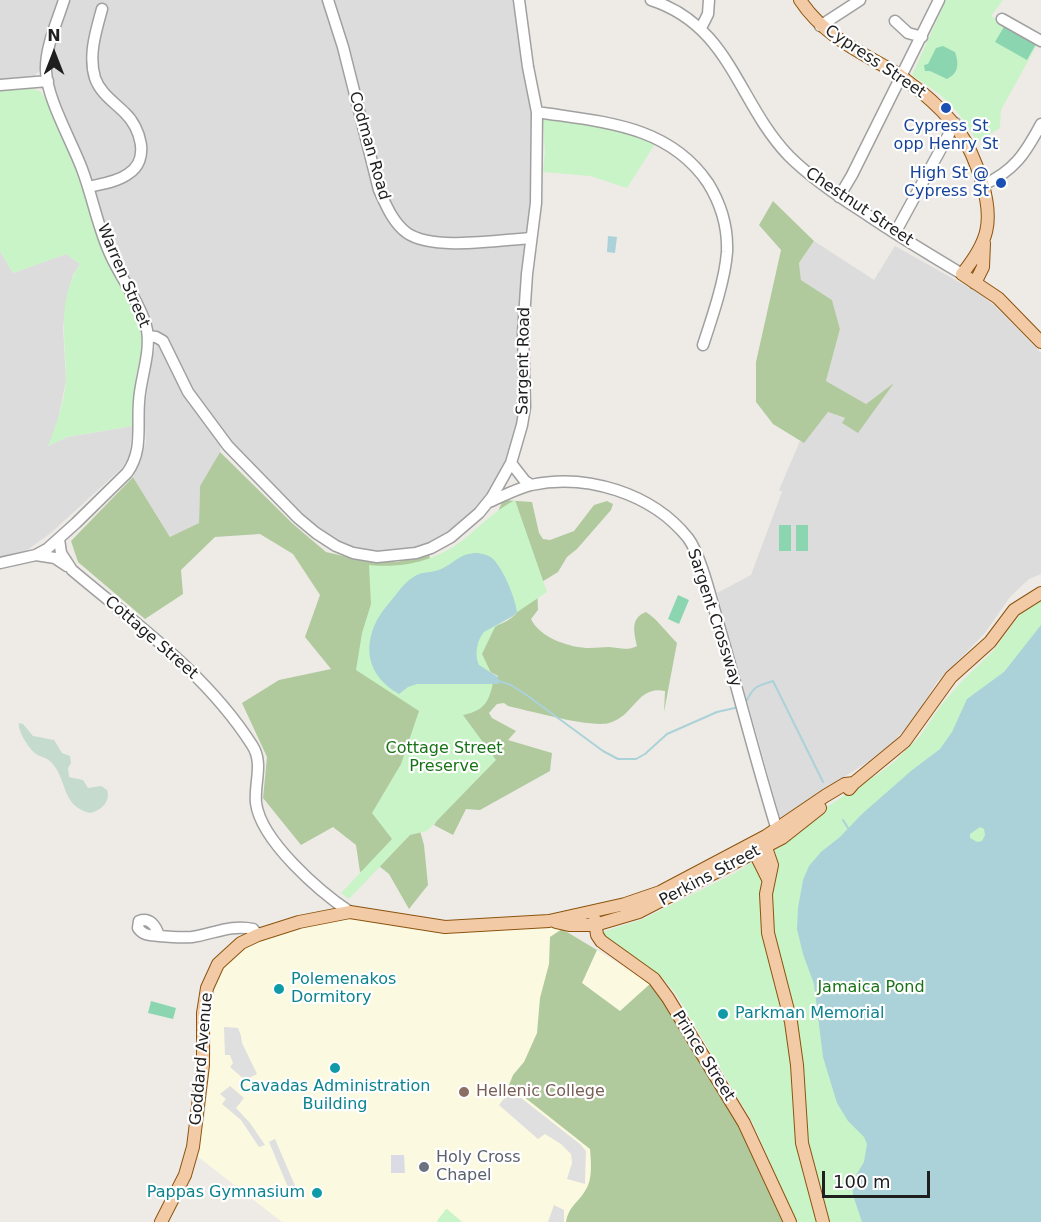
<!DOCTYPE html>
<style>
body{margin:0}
#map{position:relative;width:1041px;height:1222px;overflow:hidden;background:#eeebe6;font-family:"DejaVu Sans",sans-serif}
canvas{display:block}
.north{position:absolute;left:24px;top:24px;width:60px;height:60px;-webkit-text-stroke:4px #fff;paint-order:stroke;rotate:0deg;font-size:16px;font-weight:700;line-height:24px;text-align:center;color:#1f1f1f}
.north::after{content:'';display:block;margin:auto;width:21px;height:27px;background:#1f1f1f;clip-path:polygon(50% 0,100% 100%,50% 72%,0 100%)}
.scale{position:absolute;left:822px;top:1171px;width:108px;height:27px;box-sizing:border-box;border:3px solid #1f1f1f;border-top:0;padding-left:8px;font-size:18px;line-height:21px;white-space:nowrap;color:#1f1f1f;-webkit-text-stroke:4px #fff;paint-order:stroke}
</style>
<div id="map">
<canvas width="1041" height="1222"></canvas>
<div class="north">N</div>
<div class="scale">100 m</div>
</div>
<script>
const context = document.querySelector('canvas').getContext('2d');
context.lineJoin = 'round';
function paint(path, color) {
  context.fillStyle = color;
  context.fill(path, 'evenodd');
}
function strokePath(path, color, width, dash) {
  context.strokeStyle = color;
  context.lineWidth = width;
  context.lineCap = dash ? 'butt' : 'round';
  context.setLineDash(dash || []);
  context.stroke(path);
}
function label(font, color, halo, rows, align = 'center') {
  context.font = font + ' "DejaVu Sans",sans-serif';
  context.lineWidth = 4.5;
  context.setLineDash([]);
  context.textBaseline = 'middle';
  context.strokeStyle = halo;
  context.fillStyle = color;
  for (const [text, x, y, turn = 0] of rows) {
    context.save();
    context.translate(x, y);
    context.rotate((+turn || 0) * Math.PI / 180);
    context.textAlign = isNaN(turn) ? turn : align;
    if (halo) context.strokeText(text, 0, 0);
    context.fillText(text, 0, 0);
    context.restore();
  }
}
paint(new Path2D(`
 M0,0H61L40,70L33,78L0,80Z
 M66,0H516L532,107L534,163L521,415L508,461L491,491L463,524L434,544L418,549L370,554L348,547L321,533L281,498L211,417L178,365L154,333L137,301L107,240L52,89L50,64Z
 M814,241L874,280L895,246L977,292L995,306L1041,353V574L1029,579L1010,597L985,633L937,682L912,722L893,742L869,761L780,818L717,593L751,575L782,492L779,490L800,441L804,442L828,412L846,419L842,423L892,384L866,404L826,381L840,329L832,300L801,280L799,263Z
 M0,251L13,273L66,254L80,264L73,275L69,289L63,327L66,381L56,429L48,446L67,437L133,426L129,457L122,468L52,532L26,551L0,559Z
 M157,342L162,347L179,387L221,445L220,452L200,486L199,523L171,538L133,477L146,442L144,412L152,359Z`), '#dddcdc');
paint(new Path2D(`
 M351,919L444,932L542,925L562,929L651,983L783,1222H282L197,1156L205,1116L211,1054V998L224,967L243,947L267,937L328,921Z`), '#fcf9e1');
paint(new Path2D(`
 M773,201L814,241L799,263L801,280L832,300L840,329L826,381L866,404L894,383L858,433L842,423L845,418L828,412L804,443L773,424L756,402V362L781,250L759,225Z
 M220,452L293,524L326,552L365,561L397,562L429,555L434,571C428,572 422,572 416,575C404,581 399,592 391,601C373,623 363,640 375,668C380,681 386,687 399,694L408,687L417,684H498V676L479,666C476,659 476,654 478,646C484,621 505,629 517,612C513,585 491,564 491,536C491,525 499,510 503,500L532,502L539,533L543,539L550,540L574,531L594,505L607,501L613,504L611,510L577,549L567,557L558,572L537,585L538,610L531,619C540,638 570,648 590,648C596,648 603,647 609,647C619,648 628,651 637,646C634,632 630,618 646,612C656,618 668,634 677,643L664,712L665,691C637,685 635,716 609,723C591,728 530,711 508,706L504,703L497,704L489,713L492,718L516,731L508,740L552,753L550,771L480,810L466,809L453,835L434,825L447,804L442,764L425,774L416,817L424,845L428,885L409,909L389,874L379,866L360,872L356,845L333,827L301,845L263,798L267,757L242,703L279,680L331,669L305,637L320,595L293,554L260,534L215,537L181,570L183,594L145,619L78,562L71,541L133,477L170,537L199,523L200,486Z
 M562,929L597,950L582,983L620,1011L651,983L706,1069L743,1131L786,1222H566C569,1206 577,1204 585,1191C593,1180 591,1162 590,1149L509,1085L513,1075L524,1062L537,1033L540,998L549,964L550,937Z`), '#b0ca9e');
paint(new Path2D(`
 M19,723L23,724L33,736L54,740L62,753L70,756L71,763L68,768L69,777L83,780L88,788L101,786L107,790C111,801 101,811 90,813C61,806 68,781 52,763C48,758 41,757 36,754C29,749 17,730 19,723Z`), '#c4dbce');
paint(new Path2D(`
 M946,0H1003L991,16L1038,43L1001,110L1000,128L977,142C966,122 953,104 935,91C927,85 919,80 912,75Z
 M34,89L41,92L49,104L83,187L94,230L138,314L142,330V349L136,375L133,426L67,437L48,446C55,429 66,397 66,378C66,338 56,301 80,264L66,254L13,273L0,251V90Z
 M548,118C585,125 621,129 655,144L627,188L590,176L543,172L545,152L543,122V120Z
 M515,500L547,592L495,627L482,654L494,679C489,700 487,710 463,715L496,760L427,831L410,835L349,899L341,893L392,839L372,813L401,764L419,711L356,670L362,633L371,604L369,565C407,569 442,559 470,534C485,521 498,509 515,500Z
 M1041,600V1222H796L753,1123L676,994L661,976L608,944L602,932L643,919L735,873L786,840L825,808L881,772L895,761L920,736L942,704L962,681L993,651L1018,617L1024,610Z
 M446,1209H447L462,1222H438L437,1221Z`), '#c8f4c7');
paint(new Path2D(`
 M1005,25L1036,44L1027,60L995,42Z
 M943,46L955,52C959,64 959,73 947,79L930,71H925L924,65L928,64L936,48Z
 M779,525H791V551H779Z
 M796,525H808V551H796Z
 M678,595L689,600L679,624L668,619Z
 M151,1001L176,1008L173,1019L148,1013Z`), '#8bd6b1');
paint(new Path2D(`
 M224,1027L238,1028L241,1036L242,1043L257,1074L245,1080L230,1067L233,1063L230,1055H225Z
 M230,1086L244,1098L236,1108L250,1123L265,1145L259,1147L241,1120L222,1104L226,1099L220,1094Z
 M511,1090L580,1144L586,1151L585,1184L567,1179L572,1163L571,1154L561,1144L545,1134L538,1139L499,1105Z
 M275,1139L296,1188L290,1192L269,1142Z
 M554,1205L564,1210V1222H548Z`), '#dfdfdf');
paint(new Path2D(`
 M391,1155H404L405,1173H391Z`), '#dadbe4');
paint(new Path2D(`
 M608,236L617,237L615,253L607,252Z
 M478,553C483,554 488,555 492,558C503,568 515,597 517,612L513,616L484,632C477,640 474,655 479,665L498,677L499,684H417L408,687L399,694C360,672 362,633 390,602C398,593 403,583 415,576C423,571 433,573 441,569C457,562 459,553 478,553Z
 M1041,625V1222H862L853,1195L852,1182L864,1162L867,1144L864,1137L848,1121L837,1103L823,1057L814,984L803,954L797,929L798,908L803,880L809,866L821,852L840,837L862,814L911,771L940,749L952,732L967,699L1004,672ZM980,827L984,829L985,835L982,841L977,842L970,838V834Z`), '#aad2d8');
strokePath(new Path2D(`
 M499,681L511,685L528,696L603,751L618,759H636L645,754L667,734L717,712L739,707
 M747,700C754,685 759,686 773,681L823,782
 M843,820L848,828`), '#aad2d8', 2);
const minor = new Path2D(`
 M328,0L343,47L379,190C386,205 393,223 407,233C433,251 499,240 531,238
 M651,0C731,26 737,102 789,156C812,179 839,197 866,214C897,235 930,255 962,274
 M1002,19L1041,41
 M895,21L908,33L922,37
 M820,26L860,0
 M701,28L708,14L709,0
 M0,85L48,81
 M537,112C601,122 668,124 708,183C721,204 728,227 727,252C725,280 712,318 703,345
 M983,185C1014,171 1025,154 1041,124
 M88,187C101,184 117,182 128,174C151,160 140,127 125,113C114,102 100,93 95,78C88,55 96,31 102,9
 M839,197L852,175L939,0
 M895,233L955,123
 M148,336L156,337L163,341L188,392L228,446L298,518L316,533L336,546L353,553L377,557L416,553L431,548L451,537L479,513L492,497L511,463L522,425L525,407L523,333L527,274L536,203L537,112L528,67L519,0
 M511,463L525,481L531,485
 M489,502C503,496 516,489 531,485C586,473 652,493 688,538C700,554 710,594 716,615C737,686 755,759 777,830
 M59,539L61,553L72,570C136,624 206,673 252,745C264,763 254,783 256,803C261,841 320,892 350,912
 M36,555L55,558L67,566
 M0,563L36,555L47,549L76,523L127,473C143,451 137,428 139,402C140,379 151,354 147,330C143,308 121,278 111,256C98,229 93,198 82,169C72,142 47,99 46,71C45,48 57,22 64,0
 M159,936C156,926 150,917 139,921L138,928C144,936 150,935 159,936C170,937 182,938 192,937C213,934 231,924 253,929L258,935`);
const major = new Path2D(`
 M800,0C823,35 858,51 893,71C902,76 910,84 919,90C953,118 969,139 982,182C994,222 988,242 962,274L998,298L1041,342
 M975,283L983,267L984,243
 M849,789L854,783L905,741L951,677L990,642L1014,610L1041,593
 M763,839L772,865L766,894L768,933L791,1022L797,1065L802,1143L823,1222
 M751,845L768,879
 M595,920L597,935L601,941L654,979L668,998L744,1123L790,1222
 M556,922L569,925H595L639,912L782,838L820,808
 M161,1222L185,1175L193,1147L203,1065V1013L207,988L218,964L241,943L258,935L299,922L350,912L445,927L549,921L625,904L660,892L766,836L825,796L845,784L854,783`);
strokePath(minor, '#a0a0a0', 13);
strokePath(major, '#8b540e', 14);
strokePath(minor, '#fff', 10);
strokePath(major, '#f3caa6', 12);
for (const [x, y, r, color] of [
 [946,108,6,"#1a4fb4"],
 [1001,183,6,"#1a4fb4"],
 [279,989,6,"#0f9aa8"],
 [723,1014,6,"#0f9aa8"],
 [335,1068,6,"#0f9aa8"],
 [464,1092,6,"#8d6e63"],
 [424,1167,6,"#6b7280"],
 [317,1193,6,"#0f9aa8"]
]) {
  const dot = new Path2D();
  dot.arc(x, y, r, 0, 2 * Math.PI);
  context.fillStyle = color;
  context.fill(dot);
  strokePath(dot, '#fff', 2);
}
label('16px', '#1f1f1f', '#fff', [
 ["Cypress Street",875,62,34],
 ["Codman Road",369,146,74],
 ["Chestnut Street",859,207,34],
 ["Warren Street",123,276,67],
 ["Sargent Road",524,361,-89],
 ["Sargent Crossway",714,618,72],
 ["Cottage Street",151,638,41],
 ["Perkins Street",710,876,-28],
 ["Prince Street",703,1056,58],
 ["Goddard Avenue",202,1059,-85]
]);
label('16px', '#164399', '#fff', [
 ["Cypress St",946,127],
 ["opp Henry St",946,145],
 ["High St @",989,174,"right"],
 ["Cypress St",989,192,"right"]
]);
label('16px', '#187316', '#fff', [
 ["Cottage Street",444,749],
 ["Preserve",444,767],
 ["Jamaica Pond",871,988]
]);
label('16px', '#0d838f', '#fff', [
 ["Polemenakos",291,980],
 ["Dormitory",291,998],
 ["Parkman Memorial",735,1014],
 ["Cavadas Administration",335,1087,"center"],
 ["Building",335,1105,"center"],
 ["Pappas Gymnasium",305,1193,"right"]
], 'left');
label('16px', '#785e54', '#fff', [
 ["Hellenic College",476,1092]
], 'left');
label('16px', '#5b616d', '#fff', [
 ["Holy Cross",436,1158],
 ["Chapel",436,1176]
], 'left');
</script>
